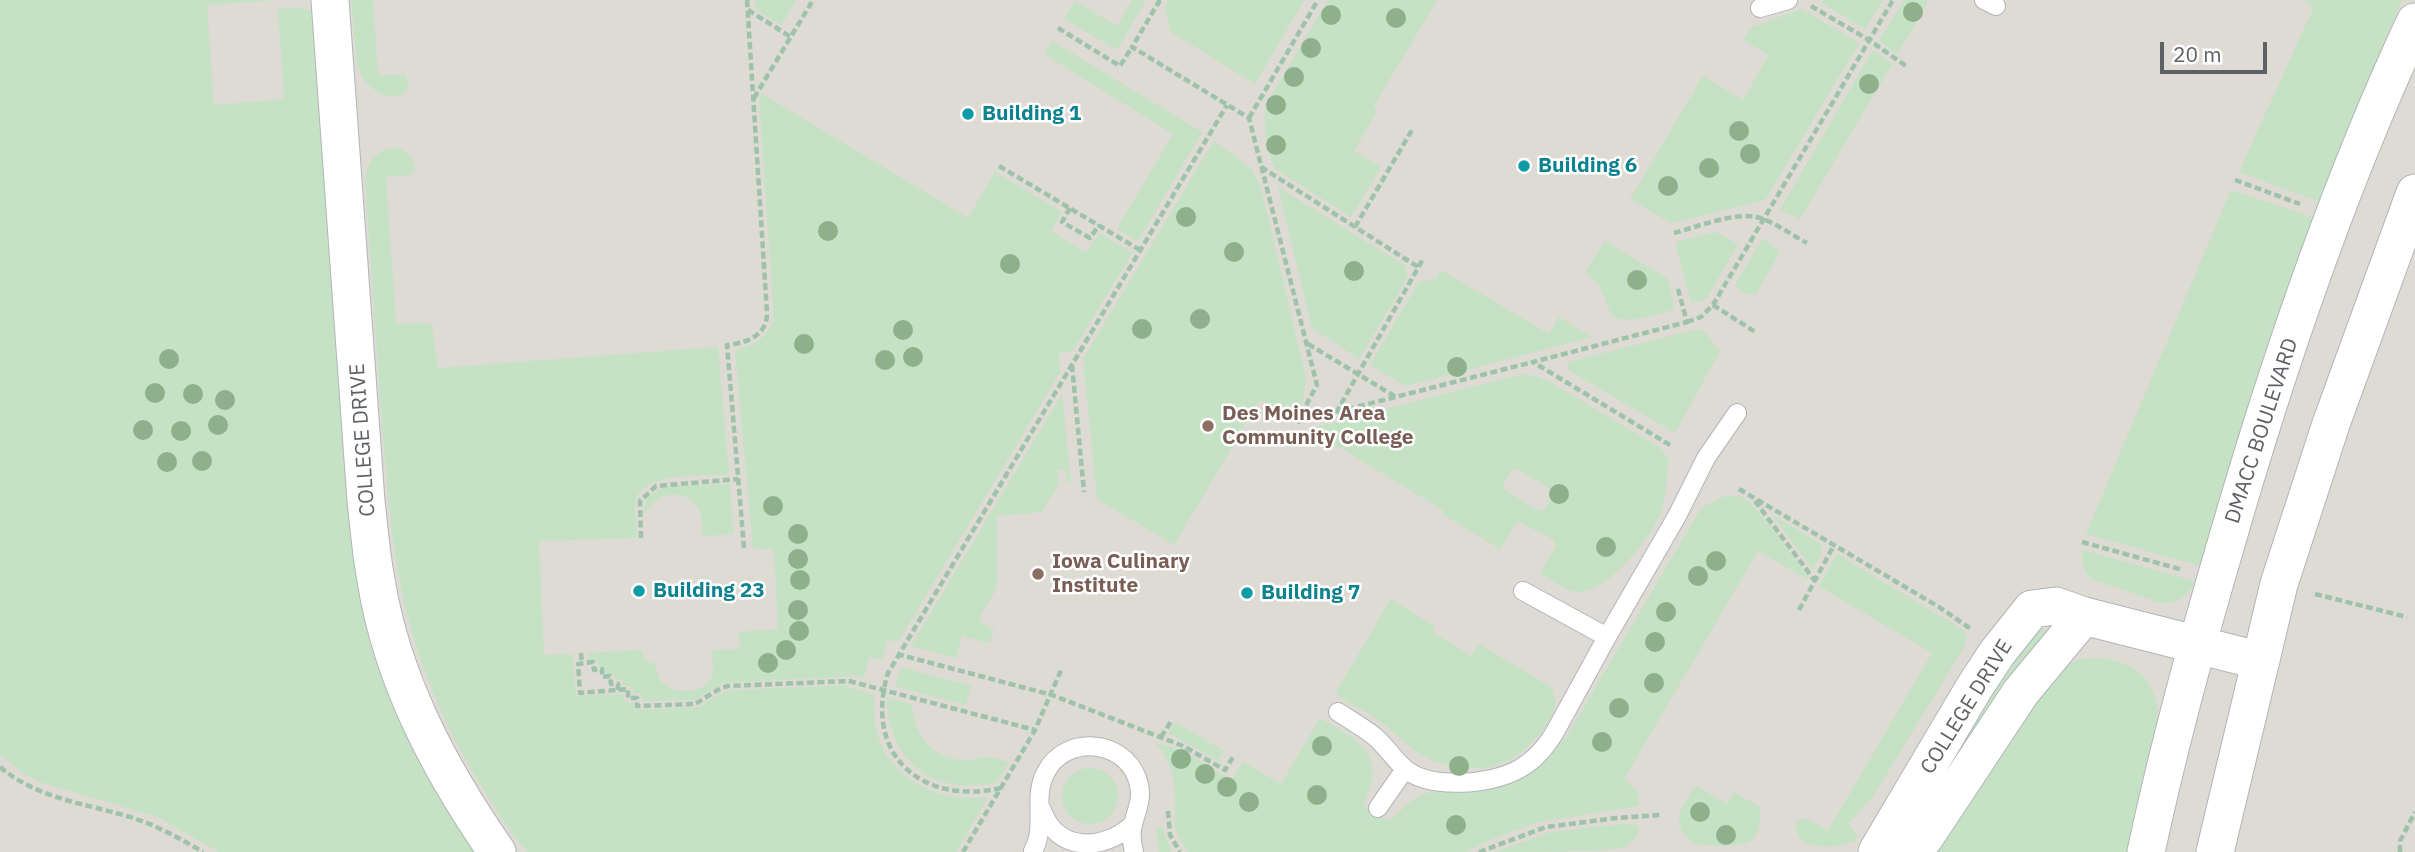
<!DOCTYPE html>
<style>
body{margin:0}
#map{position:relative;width:2415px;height:852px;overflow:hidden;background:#edece5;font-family:"IBM Plex Sans",sans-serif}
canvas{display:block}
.scale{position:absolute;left:2160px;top:42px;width:107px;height:32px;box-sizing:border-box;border:4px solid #5d6064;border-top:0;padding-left:9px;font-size:21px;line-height:24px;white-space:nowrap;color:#5d6064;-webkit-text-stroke:5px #fff;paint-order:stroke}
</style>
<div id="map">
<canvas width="2415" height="852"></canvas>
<div class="scale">20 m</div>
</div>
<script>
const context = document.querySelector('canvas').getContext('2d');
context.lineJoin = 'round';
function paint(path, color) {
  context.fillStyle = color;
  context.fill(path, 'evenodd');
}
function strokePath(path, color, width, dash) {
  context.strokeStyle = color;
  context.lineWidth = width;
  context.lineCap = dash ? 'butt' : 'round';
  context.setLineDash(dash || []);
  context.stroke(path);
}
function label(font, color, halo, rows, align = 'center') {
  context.font = font + ' "IBM Plex Sans",sans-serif';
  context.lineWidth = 5;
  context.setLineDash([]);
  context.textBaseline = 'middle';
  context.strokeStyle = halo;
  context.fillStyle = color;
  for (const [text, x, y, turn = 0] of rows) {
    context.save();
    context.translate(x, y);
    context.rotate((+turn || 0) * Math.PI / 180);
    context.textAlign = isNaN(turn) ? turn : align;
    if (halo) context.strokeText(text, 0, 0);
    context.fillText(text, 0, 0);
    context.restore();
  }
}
paint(new Path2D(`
 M0,0H2415V852H0Z`), '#dddbd4');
paint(new Path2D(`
 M0,0H277L207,5L214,105L284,99L278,9L299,8L313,11C320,120 328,229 336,339C342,423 344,509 359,592C375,685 421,774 474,852H219L158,817L40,782L24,774L0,755Z
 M351,0H373L378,75H405L409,84L404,94C382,102 364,85 357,65Z
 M755,0H796L781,25L756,10Z
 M1132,0H1146L1117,50L1064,19L1075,1L1117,26Z
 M1169,0H1304L1255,84L1171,32L1165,7Z
 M1328,0H1437L1373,107L1377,110L1354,151L1381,167L1351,217L1276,169C1267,157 1261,117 1267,103Z
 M1827,0H1883L1865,29L1820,2Z
 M1904,0H1927V4L1897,54L1879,41Z
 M2304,0H2402L2346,132L2320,202L2239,172L2314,7Z
 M1802,9L1859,43L1765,200L1671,223L1630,199L1703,76L1743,100L1769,55L1743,40L1752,27Z
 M1052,41L1202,132L1138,241L1117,229L1173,134L1044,54Z
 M1873,50L1892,64L1800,219L1780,210Z
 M762,94L968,218L995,172L1062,212L1051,231L1086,253L1099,233L1132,253L1072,352L1059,353L1060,372L898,642L887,640L882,660L869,657L864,678L851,674L850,676L724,683L694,700L642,701L641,693L633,694L632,686H623V679L615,680L614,674H606L605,668H598L597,661H589L588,653L642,650L645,661L655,664C657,670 657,676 661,681C673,696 709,695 713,673C714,666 712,657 711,650L740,649L739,632L778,629L774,549H753L735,350C754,346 769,337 774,318L759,98Z
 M1214,141L1251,168L1261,188L1306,378L1303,400L1292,420L1260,400L1174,545L1097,499L1083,359Z
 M392,148C405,148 413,155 415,169L409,175L386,177L396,324L426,323L432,325L438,368L718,347L729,475C704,476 639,470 635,504C634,515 637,527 637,538L539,541L544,655L573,654L576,696L624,694V702H634L635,710L700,707L719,694L732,690L848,685V687L875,695C866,764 924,805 988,797L956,852H528L518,841C470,774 431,703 410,624C392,559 388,491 382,424C376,343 371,262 365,181C367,164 374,151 392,148Z
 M1278,187L1405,266L1408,277L1359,359L1312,328Z
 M2231,190L2315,218C2272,332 2232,447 2201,566L2086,534Z
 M1715,232L1738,244L1707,298L1699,302L1691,301L1675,242Z
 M1763,238L1780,252L1755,295L1744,293L1735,285Z
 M1605,241L1668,279L1674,307L1671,310C1653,315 1629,325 1612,316L1598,283L1585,273Z
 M1441,270L1549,334L1559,317L1592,337L1405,386L1370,365L1419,282L1436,279Z
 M1698,329L1704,332L1720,351L1675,433L1567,369L1569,362Z
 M1523,374L1535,376L1550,382L1659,447L1668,458C1667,476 1667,494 1661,512C1652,537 1607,593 1578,592C1565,591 1551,580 1540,573L1556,546L1554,540L1518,521L1500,549L1442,514L1443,510L1309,429ZM1518,469L1551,489L1552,497L1545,509L1537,510L1505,490L1503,484L1512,470Z
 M1062,394L1071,484L1068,482L1065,469L1057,470L1059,483L1042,512L997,516V583L995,591L978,620L988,627L994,629L989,643L962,636L956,658L911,646Z
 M730,484L733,534L703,536C702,528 703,520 700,513C695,496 673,489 658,499C652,503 648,510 643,515L647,497L666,486Z
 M1739,495C1760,507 1792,557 1808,577L1807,579L1758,551L1624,779L1638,792L1639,806L1539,822L1492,839L1465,852H1189C1171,831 1175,820 1175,795C1175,776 1168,758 1156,743L1182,750L1232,780L1243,762L1281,784L1320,718C1361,743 1388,753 1363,806L1388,821C1401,813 1407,801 1422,795C1443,787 1465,789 1487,788C1521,786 1547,761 1567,736L1701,508L1723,497Z
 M1771,514L1821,544L1822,553L1813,569Z
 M2086,551L2195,581C2189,596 2177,604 2161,603L2091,579L2083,567L2082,552Z
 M1837,554L1963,630L1967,637L1964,647L1874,795L1856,816L1848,823L1859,838C1836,851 1791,852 1797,821L1806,818L1828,831L1932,653L1819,586Z
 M1391,599L1435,627L1432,632L1472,656L1479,644L1551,687C1561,706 1551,721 1539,735C1513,765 1486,774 1448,765C1438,762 1427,759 1418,753C1405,744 1394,731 1381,722C1367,711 1350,703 1335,694Z
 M2039,626L2047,633L1921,821L1994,674Z
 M2100,658C2140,663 2156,681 2159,720L2130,852H1926L2063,666L2081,659Z
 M901,667L971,686L966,705L895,686Z
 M887,698L912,704C914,734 930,757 961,760C971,762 979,757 988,757C994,757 1003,761 1009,762L997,782C935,797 888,763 887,698Z
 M1175,722L1224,751L1218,761L1169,733Z
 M1062 796a28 28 0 1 1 56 0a28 28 0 1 1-56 0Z
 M1695,785L1727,804L1734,792L1760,807C1761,817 1760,832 1753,839C1745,847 1704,847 1694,843C1685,839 1680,829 1679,820C1679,809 1690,795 1695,785Z
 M1623,824L1637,825L1639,830C1636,837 1632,843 1625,847C1603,852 1523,852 1494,852L1551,832Z
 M1156,827L1162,828L1172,852H1159Z`), '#c5e2c5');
const service = new Path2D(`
 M1984,0L1996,6
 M1760,8L1788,0
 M1523,591L1607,637
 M1338,712C1350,720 1363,727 1374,736C1385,745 1393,758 1404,768C1429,790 1491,785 1519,769C1535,760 1547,746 1556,730L1607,637L1677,516L1706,458L1737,413
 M1378,808L1405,769
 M1042,810C1057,852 1103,852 1133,824
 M1033,851C1047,826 1032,797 1046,772C1065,735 1123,739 1137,778C1144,798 1137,807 1133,825C1130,834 1132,843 1134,852`);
const minor = new Path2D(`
 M330,0L366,501C369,527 371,554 376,580C392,680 440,770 497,852
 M1877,852L1974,688L1997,653L2032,609L2056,606L2084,616L2261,661
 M1912,852L1925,837L2021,692L2084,616
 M2146,852C2168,749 2196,646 2226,544C2277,367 2337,189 2415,22
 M2215,852L2279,584L2331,424L2415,193`);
strokePath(service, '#b2b5b8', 20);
strokePath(minor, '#b2b5b8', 39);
strokePath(new Path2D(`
 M1160,0L1132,47L1249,118L1317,385L1297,422
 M1811,6L1869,40L1906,66
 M748,10L791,37
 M1058,28L1120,66L1132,47
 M754,98L813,0
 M1249,118L1318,0
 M999,166L1140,250
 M1261,167L1418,267
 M2235,180L2300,204
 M1070,208L1062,222L1090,238L1099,225
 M1355,227L1412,130
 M1674,233C1696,227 1735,212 1756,217C1774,221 1791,235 1807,243
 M1713,305L1757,333
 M1687,322L1701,317L1713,305L1893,0
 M1308,344L1396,397
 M1072,365L1084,492
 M1336,413L1423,259
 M1297,422L1533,362
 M1670,445L1533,362L1687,322L1678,289
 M1739,489L1939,607L1971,629
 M1755,501L1815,581
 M641,538L640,501L656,486L738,479
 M2082,542L2183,570
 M744,548L727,345C746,343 767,336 767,313L747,0
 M2315,594L2407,617
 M1799,610L1834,545
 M581,653L582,663
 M897,654L1052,695L1183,746L1225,770L1233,757
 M618,690V684H611L610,676L602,677V669L594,670L593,662L578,664L580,693L628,689V698H637V706L695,704L721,688L728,686L849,681L1035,730
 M1161,737L1172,720
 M0,767C38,799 84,803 130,817C156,825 179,838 203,852
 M1001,788C921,806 863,754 888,673L1227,105
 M1168,811L1170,835L1180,852
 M963,852L1035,730L1062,668
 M1479,852L1546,827L1617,818L1660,815
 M2400,852V841L2415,812`), '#9ec2aa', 4.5, [7, 3.5]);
strokePath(service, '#fff', 18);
strokePath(minor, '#fff', 37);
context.fillStyle = '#8eb18c';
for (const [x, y] of [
 [1913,12],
 [1331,15],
 [1396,18],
 [1311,48],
 [1294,77],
 [1869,84],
 [1276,105],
 [1739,131],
 [1276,145],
 [1750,154],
 [1709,168],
 [1668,186],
 [1186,217],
 [828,231],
 [1234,252],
 [1010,264],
 [1354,271],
 [1637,280],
 [1200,319],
 [1142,329],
 [903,330],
 [804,344],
 [913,357],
 [169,359],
 [885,360],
 [1457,367],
 [155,393],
 [193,394],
 [225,400],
 [218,425],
 [143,430],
 [181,431],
 [202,461],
 [167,462],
 [1559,494],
 [773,506],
 [798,534],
 [1606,547],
 [798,559],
 [1716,561],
 [1698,576],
 [800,580],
 [798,610],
 [1666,612],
 [799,631],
 [1655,642],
 [786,650],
 [768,663],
 [1654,683],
 [1619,708],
 [1602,742],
 [1322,746],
 [1181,759],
 [1459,766],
 [1205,774],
 [1227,787],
 [1317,795],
 [1249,802],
 [1700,812],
 [1456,825],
 [1726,835]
]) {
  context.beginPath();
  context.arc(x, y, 10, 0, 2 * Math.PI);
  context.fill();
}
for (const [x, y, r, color] of [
 [968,114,7,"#0f9aa8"],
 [1524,166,7,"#0f9aa8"],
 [1208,426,7,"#8d6e63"],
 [1038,574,7,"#8d6e63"],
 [639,591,7,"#0f9aa8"],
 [1247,593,7,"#0f9aa8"]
]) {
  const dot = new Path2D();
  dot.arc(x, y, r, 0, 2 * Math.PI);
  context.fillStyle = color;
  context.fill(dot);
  strokePath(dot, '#fff', 2.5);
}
label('bold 21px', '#0d838f', '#fff', [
 ["Building 1",982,114],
 ["Building 6",1538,166],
 ["Building 23",653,591],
 ["Building 7",1261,593]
], 'left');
label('bold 21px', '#785e54', '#fff', [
 ["Des Moines Area",1222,414],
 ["Community College",1222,438],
 ["Iowa Culinary",1052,562],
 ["Institute",1052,586]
], 'left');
label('21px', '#5d6064', '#fff', [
 ["DMACC BOULEVARD",2262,431,-72],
 ["COLLEGE DRIVE",363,440,-94],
 ["COLLEGE DRIVE",1967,707,-58]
]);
</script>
